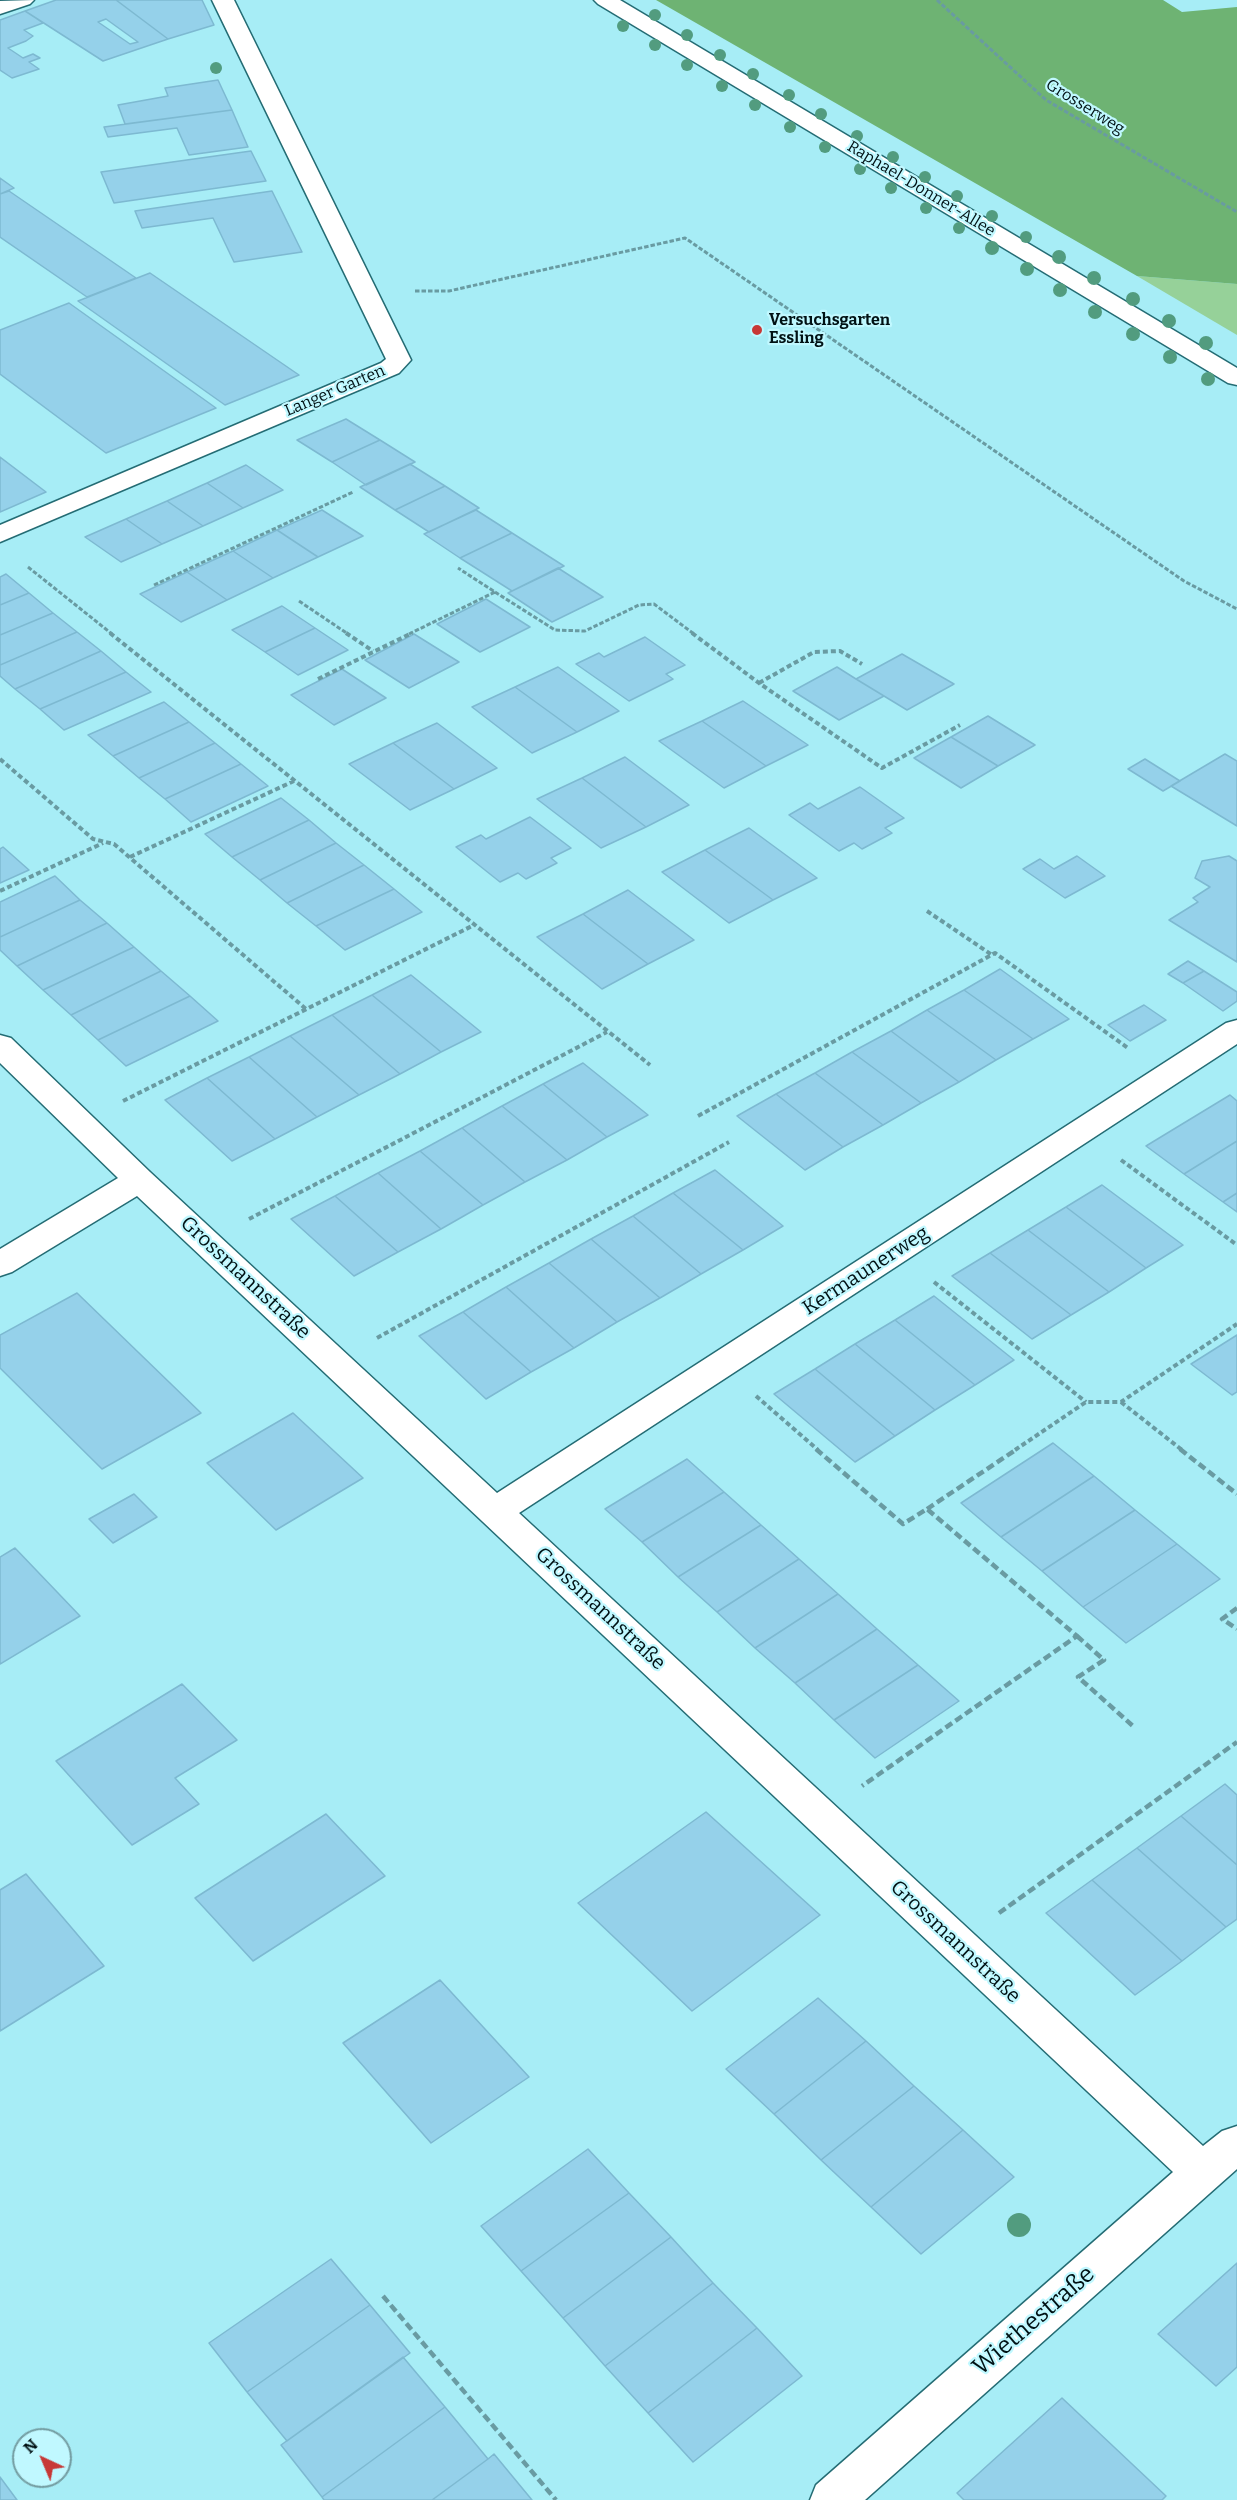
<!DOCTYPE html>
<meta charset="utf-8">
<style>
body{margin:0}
#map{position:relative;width:1237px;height:2500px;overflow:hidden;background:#a7edf6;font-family:Bitter,serif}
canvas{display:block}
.north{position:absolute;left:12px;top:2428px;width:60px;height:60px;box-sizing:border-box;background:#c0f8ff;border:2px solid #739ca1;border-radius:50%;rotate:316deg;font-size:16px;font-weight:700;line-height:24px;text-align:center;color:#001114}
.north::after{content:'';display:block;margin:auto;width:21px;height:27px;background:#c73836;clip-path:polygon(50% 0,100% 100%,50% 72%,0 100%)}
</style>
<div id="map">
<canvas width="1237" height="2500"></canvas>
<div class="north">N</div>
</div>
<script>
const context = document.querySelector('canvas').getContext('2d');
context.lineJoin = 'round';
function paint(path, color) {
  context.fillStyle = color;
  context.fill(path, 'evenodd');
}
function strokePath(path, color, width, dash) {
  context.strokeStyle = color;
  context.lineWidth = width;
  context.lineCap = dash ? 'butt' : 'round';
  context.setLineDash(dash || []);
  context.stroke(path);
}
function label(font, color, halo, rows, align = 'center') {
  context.font = font + ' Bitter,serif';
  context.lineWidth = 4.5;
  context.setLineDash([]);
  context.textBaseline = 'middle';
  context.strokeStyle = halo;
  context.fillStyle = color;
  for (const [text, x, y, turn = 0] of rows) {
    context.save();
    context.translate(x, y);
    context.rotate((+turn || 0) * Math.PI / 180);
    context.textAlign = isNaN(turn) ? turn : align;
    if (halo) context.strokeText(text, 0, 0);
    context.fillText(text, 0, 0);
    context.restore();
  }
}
paint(new Path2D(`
 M1137,276L1237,284V335Z`), '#96d199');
paint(new Path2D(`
 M656,0H1163L1182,12L1237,7V284L1137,276Z`), '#6eb373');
const building = new Path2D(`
 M56,0H116L168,39L103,61L25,11ZM106,19L138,42L130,44L98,22Z
 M116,0H202L214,25L168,39Z
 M25,11L43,23L24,30L33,36L26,41L8,48L23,58L33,54L40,58L29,62L39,69L12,78L0,70V20Z
 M218,80L232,110L125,124L118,105L168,96L165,88Z
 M232,110L248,147L189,155L177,128L108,137L104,127Z
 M251,151L266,181L114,203L101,172Z
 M0,178L14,188L0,194Z
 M9,191L136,278L87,297L0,237V194Z
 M272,191L302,252L234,262L213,218L142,228L135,211Z
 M150,273L299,375L225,405L78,301Z
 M69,303L216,408L106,453L0,374V330Z
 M346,419L380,440L332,462L297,440Z
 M380,440L415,462L366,485L332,462Z
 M0,457L46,492L0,512Z
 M410,464L445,486L395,510L360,487Z
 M246,465L283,490L243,508L207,483Z
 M207,483L243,508L203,526L167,501Z
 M445,486L479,508L429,532L395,510Z
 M167,501L203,526L162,544L126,519Z
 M322,510L363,536L318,557L277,530Z
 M476,510L512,533L460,558L424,534Z
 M126,519L162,544L121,562L85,537Z
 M277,530L318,557L273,578L233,551Z
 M512,533L564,566L512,591L460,558Z
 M233,551L273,578L227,600L187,572Z
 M558,568L603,597L552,622L508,593Z
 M187,572L227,600L181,622L140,594Z
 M6,574L29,593L0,605V577Z
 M29,593L53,613L0,635V605Z
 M486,599L530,627L480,652L437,624Z
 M282,606L315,628L265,652L232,630Z
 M53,613L77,632L0,665V635Z
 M315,628L348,650L298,675L265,652Z
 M77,632L101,651L15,689L0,676V665Z
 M414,634L459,662L409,688L365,660Z
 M645,637L685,665L666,674L673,679L629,701L576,664L599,653L604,657Z
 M101,651L126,672L40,709L15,689Z
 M902,654L954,684L907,710L856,679Z
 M558,667L619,711L577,732L515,687Z
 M837,667L856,679L884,696L839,720L793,691Z
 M342,669L386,698L334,725L291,695Z
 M126,672L151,692L64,730L40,709Z
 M515,687L577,732L532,753L472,707Z
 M743,701L808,745L766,766L702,721Z
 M164,702L189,722L113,756L88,735Z
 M988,716L1035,745L998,766L951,737Z
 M702,721L766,766L724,788L659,741Z
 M189,722L215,743L139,778L113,756Z
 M437,723L497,768L454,789L393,743Z
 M951,737L998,766L961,788L914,758Z
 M215,743L241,764L165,799L139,778Z
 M393,743L454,789L410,810L349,764Z
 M1225,754L1237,761V826L1171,786Z
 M625,757L689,805L646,827L582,778Z
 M1145,759L1180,781L1163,791L1128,769Z
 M241,764L268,786L191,822L165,799Z
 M582,778L646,827L601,848L537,799Z
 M860,787L904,818L885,828L892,833L862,849L854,843L839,851L789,815L810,803L818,809Z
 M281,798L309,820L232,857L205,834Z
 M530,817L571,848L551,858L557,863L526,879L518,873L500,882L456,847L481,835L486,839Z
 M309,820L336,843L260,880L232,857Z
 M749,828L817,878L773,900L705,850Z
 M336,843L364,865L287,903L260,880Z
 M3,847L29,870L0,883V849Z
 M705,850L773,900L729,923L662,872Z
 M1077,856L1105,876L1065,898L1023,869L1040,859L1054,869Z
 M1229,856L1237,861V962L1169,920L1198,902L1193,898L1210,887L1195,878L1202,861Z
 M364,865L394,889L316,926L287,903Z
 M55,876L80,900L0,937V902Z
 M394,889L422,912L345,950L316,926Z
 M628,890L694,940L648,964L583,914Z
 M80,900L107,923L17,966L0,950V937Z
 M583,914L648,964L602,989L537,937Z
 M107,923L134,947L43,990L17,966Z
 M134,947L161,971L71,1015L43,990Z
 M1188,961L1204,971L1183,983L1168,974Z
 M1000,969L1069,1019L1033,1039L964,990Z
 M161,971L190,996L98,1040L71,1015Z
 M1204,971L1237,992V1001L1223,1011L1183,983Z
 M411,975L481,1032L441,1052L372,995Z
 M964,990L1033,1039L996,1060L927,1010Z
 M372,995L441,1052L400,1074L332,1015Z
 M190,996L218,1021L126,1066L98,1040Z
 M1144,1005L1166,1020L1130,1041L1108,1025Z
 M927,1010L996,1060L959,1082L891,1031Z
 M332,1015L400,1074L359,1095L290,1036Z
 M891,1031L959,1082L921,1103L852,1052Z
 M290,1036L359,1095L317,1117L249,1057Z
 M852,1052L921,1103L883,1125L815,1073Z
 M249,1057L317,1117L275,1139L207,1078Z
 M583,1063L648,1115L607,1137L543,1084Z
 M815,1073L883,1125L843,1147L776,1094Z
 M207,1078L275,1139L232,1161L165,1100Z
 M543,1084L607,1137L567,1160L502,1106Z
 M776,1094L843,1147L805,1170L737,1116Z
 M1230,1095L1237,1101V1141L1184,1174L1146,1146Z
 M502,1106L567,1160L525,1182L462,1128Z
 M462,1128L525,1182L483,1205L420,1151Z
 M1237,1141V1193L1223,1202L1184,1174Z
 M420,1151L483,1205L441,1229L378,1173Z
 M715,1170L783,1226L743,1250L673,1193Z
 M378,1173L441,1229L398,1252L335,1196Z
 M1102,1185L1183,1245L1146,1268L1066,1207Z
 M673,1193L743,1250L701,1274L633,1216Z
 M1237,1193V1212L1223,1202Z
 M335,1196L398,1252L354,1276L291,1219Z
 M1066,1207L1146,1268L1109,1292L1028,1230Z
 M633,1216L701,1274L660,1298L591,1239Z
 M1028,1230L1109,1292L1071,1315L990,1253Z
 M591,1239L660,1298L617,1322L549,1263Z
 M990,1253L1071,1315L1032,1339L952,1276Z
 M549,1263L617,1322L574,1348L506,1287Z
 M506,1287L574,1348L531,1372L463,1312Z
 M77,1293L201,1413L102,1469L0,1368V1335Z
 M934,1296L1014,1360L975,1385L895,1320Z
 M463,1312L531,1372L486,1399L419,1336Z
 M895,1320L975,1385L935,1410L855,1344Z
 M1237,1335V1392L1232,1395L1191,1364Z
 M855,1344L935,1410L895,1436L815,1369Z
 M815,1369L895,1436L855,1462L774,1394Z
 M293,1413L363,1478L276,1530L207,1463Z
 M1053,1443L1094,1476L1001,1537L961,1503Z
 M687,1459L724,1492L642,1542L605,1509Z
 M1094,1476L1135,1510L1042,1571L1001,1537Z
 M724,1492L761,1525L678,1577L642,1542Z
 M134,1494L157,1517L113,1543L89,1519Z
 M1135,1510L1177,1544L1083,1607L1042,1571Z
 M761,1525L799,1559L717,1612L678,1577Z
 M1177,1544L1220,1579L1126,1643L1083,1607Z
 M15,1548L80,1616L0,1664V1557Z
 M799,1559L838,1594L755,1648L717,1612Z
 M838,1594L877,1629L795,1683L755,1648Z
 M877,1629L918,1665L834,1720L795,1683Z
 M918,1665L959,1701L875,1758L834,1720Z
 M182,1684L237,1740L175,1778L199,1804L132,1845L56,1761Z
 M1225,1784L1237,1795V1865L1181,1816Z
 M706,1812L820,1915L692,2011L578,1903Z
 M326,1814L385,1876L253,1961L195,1898Z
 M1181,1816L1237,1865V1919L1226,1927L1137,1848Z
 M1137,1848L1226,1927L1182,1961L1092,1880Z
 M26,1874L104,1966L0,2031V1890Z
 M1092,1880L1182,1961L1135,1995L1046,1913Z
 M440,1980L529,2077L431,2143L343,2043Z
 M818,1998L866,2041L774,2114L726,2069Z
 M866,2041L914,2086L821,2160L774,2114Z
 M914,2086L963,2130L871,2207L821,2160Z
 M963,2130L1014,2177L921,2254L871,2207Z
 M588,2149L629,2193L521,2271L481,2226Z
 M629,2193L671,2237L563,2318L521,2271Z
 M671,2237L713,2283L605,2366L563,2318Z
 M331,2259L370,2305L247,2392L209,2343Z
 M1237,2263V2367L1216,2386L1158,2334Z
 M713,2283L757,2328L648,2413L605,2366Z
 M370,2305L410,2353L287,2441L247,2392Z
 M757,2328L802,2376L693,2462L648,2413Z
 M403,2357L445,2407L322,2497L281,2445Z
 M1062,2398L1166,2496L1162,2500H964L957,2493Z
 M445,2407L488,2459L432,2500H324L322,2497Z
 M494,2454L532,2500H432L488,2459Z
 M0,2477L17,2500H0Z`);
paint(building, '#95d1ea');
strokePath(building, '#7db9d1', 1.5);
const minor = new Path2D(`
 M34,0L30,4L0,14V1Z
 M212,0H234L411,360L399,373L0,542V525L381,363L386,359Z
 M594,0H620L1237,368V385L1228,383L598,4Z
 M1237,1020V1044L519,1513L1203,2146L1222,2131L1237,2126V2169L865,2500H810L816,2485L1173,2172L137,1196L12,1272L0,1276V1249L118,1178L0,1063V1035L11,1038L150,1172L497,1493L1226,1023Z`);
strokePath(minor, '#246c74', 3);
strokePath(new Path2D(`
 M937,0L1046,100L1237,212
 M415,291H449L685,238L1184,581L1237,609
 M28,567L112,634
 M154,585L353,492
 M495,592L555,630L585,631L639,605L654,604L694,634
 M299,601L348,634
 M409,634L495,592L458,568`), '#699ba2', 3, [4.5, 2]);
strokePath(new Path2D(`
 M110,633L650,1065
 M346,633L373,651
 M692,633L759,683L882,768L960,725
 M318,679L412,633
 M759,683L814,652L840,651L862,664
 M0,759L93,839L114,844L306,1009
 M130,857L294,781
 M0,891L103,843
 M927,911L992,955
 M123,1101L474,925
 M698,1116L995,953L1128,1048
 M1121,1160L1237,1245
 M249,1219L607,1032
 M934,1282L1086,1402
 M377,1338L729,1142
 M756,1396L818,1450
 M1121,1402L1182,1450
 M1015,1450L1086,1402H1121L1237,1324`), '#699ba2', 4, [5, 3]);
strokePath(new Path2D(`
 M816,1449L903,1524L927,1509L1077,1636L862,1786
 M1180,1449L1237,1494
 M927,1509L1017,1449
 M1237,1608L1222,1619L1237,1629
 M1077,1636L1104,1660L1078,1677L1134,1727
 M999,1913L1237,1742
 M383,2296L556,2500`), '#699ba2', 4.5, [8, 4]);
paint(minor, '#fff');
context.fillStyle = '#529c7f';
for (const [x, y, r] of [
 [655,15,6],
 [623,26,6],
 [687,35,6],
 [655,45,6],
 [720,55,6],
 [687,65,6],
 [216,68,6],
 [753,74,6],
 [722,86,6],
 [789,95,6],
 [755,105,6],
 [821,114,6],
 [790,127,6],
 [857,136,6],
 [825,147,6],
 [893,157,6],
 [860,169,6],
 [925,177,6],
 [891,188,6],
 [957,196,6],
 [926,208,6],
 [992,216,6],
 [959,228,6],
 [1026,237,6],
 [992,248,7],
 [1059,257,7],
 [1027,269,7],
 [1094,278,7],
 [1060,290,7],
 [1133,299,7],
 [1095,312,7],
 [1169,321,7],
 [1133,334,7],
 [1206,343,7],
 [1170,357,7],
 [1208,379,7],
 [1019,2225,12]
]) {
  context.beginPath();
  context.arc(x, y, r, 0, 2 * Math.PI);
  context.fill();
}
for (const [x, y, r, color] of [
 [757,330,6,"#c73836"]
]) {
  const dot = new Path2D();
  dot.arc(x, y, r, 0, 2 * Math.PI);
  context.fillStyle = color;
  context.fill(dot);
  strokePath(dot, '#c0f8ff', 2);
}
label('16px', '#001114', '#c0f8ff', [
 ["Grosserweg",1085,107,32],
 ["Raphael-Donner-Allee",921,189,31],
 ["Langer Garten",335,391,-23]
]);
label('bold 16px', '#001114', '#c0f8ff', [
 ["Versuchsgarten",769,321],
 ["Essling",769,339]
], 'left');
label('20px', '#001114', '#c0f8ff', [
 ["Kermaunerweg",866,1271,-33],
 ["Grossmannstraße",245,1278,43],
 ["Grossmannstraße",600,1609,43],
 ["Grossmannstraße",955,1942,43]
]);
label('24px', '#001114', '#c0f8ff', [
 ["Wiethestraße",1034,2321,-41]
]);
</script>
